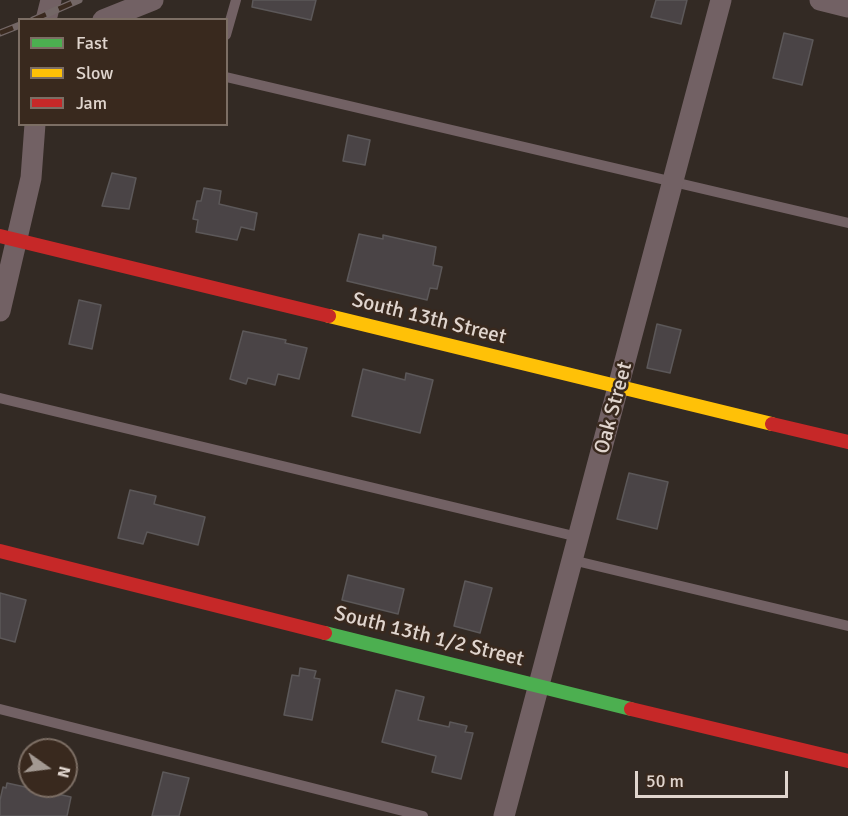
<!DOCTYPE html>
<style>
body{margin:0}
#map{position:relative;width:848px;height:816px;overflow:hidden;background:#332a24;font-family:Signika,sans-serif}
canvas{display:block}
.legend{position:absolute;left:18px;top:18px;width:210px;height:108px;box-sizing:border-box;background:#39291e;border:2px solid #7c6e64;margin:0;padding:8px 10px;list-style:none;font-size:18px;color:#e0d5ce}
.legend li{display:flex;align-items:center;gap:12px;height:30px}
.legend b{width:30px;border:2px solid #7c6e64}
.north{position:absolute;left:18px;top:738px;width:60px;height:60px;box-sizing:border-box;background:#39291e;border:2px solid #7c6e64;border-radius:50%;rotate:104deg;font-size:16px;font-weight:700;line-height:24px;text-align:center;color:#e0d5ce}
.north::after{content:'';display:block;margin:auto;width:21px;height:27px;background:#a39992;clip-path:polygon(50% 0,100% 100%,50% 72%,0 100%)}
.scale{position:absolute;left:635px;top:771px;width:153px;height:27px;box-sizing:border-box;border:3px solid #e0d5ce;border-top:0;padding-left:8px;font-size:18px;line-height:21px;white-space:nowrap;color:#e0d5ce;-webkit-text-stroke:4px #39291e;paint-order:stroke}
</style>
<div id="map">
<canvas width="848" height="816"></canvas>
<ul class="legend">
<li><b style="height:8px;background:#4caf50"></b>Fast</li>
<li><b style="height:8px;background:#ffc107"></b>Slow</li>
<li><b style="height:8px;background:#c62828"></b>Jam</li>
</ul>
<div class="north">N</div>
<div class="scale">50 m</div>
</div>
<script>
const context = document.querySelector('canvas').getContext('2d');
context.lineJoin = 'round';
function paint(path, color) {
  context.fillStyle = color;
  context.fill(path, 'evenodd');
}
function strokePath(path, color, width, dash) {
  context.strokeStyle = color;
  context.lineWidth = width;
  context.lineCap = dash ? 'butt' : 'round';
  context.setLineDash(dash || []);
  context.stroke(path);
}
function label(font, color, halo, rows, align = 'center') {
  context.font = font + ' Signika,sans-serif';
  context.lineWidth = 5;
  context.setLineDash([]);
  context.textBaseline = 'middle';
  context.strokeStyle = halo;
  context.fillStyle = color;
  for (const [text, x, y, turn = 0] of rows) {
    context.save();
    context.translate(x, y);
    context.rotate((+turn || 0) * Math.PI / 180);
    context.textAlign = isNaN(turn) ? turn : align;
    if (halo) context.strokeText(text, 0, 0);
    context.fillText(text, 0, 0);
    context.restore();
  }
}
const building = new Path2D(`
 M253,0H316L311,20L252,7Z
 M656,0H687L681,24L651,17Z
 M784,33L813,40L802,85L773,78Z
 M348,135L370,140L365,165L343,161Z
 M112,173L136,178L129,209L102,206Z
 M204,188L221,191L219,204L257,213L254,230L241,227L237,240L196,232L198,220L193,219L197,201H201Z
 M359,234L383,239V235L436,247L433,265L442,267L437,289L430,288L427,300L347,281Z
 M79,300L101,305L92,349L69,344Z
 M657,324L681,330L670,373L647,368Z
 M243,331L286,340L285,343L307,348L299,379L278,374L275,385L248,378L246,384L230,379Z
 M363,369L405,380L406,373L433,380L420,433L352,416Z
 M629,473L668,482L657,529L617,519Z
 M130,490L156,496L154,504L205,517L198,545L147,532L143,544L118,538Z
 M348,575L404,589L398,614L342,600Z
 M465,581L492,588L480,633L454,626Z
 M0,593L26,600L15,642L0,638Z
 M300,668L316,671L314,678L320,679L312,720L284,715L292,675L299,676Z
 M396,690L424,697L418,720L449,727L450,722L467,726L465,732L473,733L461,779L432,772L436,756L382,742Z
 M163,772L189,778L179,816H152Z
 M7,783L71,797L67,816H0V800L3,787L6,788Z`);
paint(building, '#4a4446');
strokePath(building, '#5c5859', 1.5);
strokePath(new Path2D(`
 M226,35L236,0
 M226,77L848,223
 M0,398L578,537
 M572,560L848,626
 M0,709L423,816`), '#726164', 10);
strokePath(new Path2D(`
 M820,0L848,7
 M46,20L51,0
 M103,20L153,0
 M0,311L31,178L35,124
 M504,816L721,0`), '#726164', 21);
strokePath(new Path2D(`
 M325,633L631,709`), '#4caf50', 14);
strokePath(new Path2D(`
 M329,316L772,424`), '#ffc107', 14);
strokePath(new Path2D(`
 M0,236L329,316
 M772,424L848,442
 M0,551L325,633
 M631,709L848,761`), '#c62828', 14);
const rail = new Path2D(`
 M33,20L79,0
 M0,33L20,25`);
strokePath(rail, '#736766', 7);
strokePath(rail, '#39291e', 4.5, [14]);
label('21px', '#e0d5ce', '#39291e', [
 ["South 13th Street",429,319,14],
 ["Oak Street",614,408,-75],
 ["South 13th 1/2 Street",429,637,14]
]);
</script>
